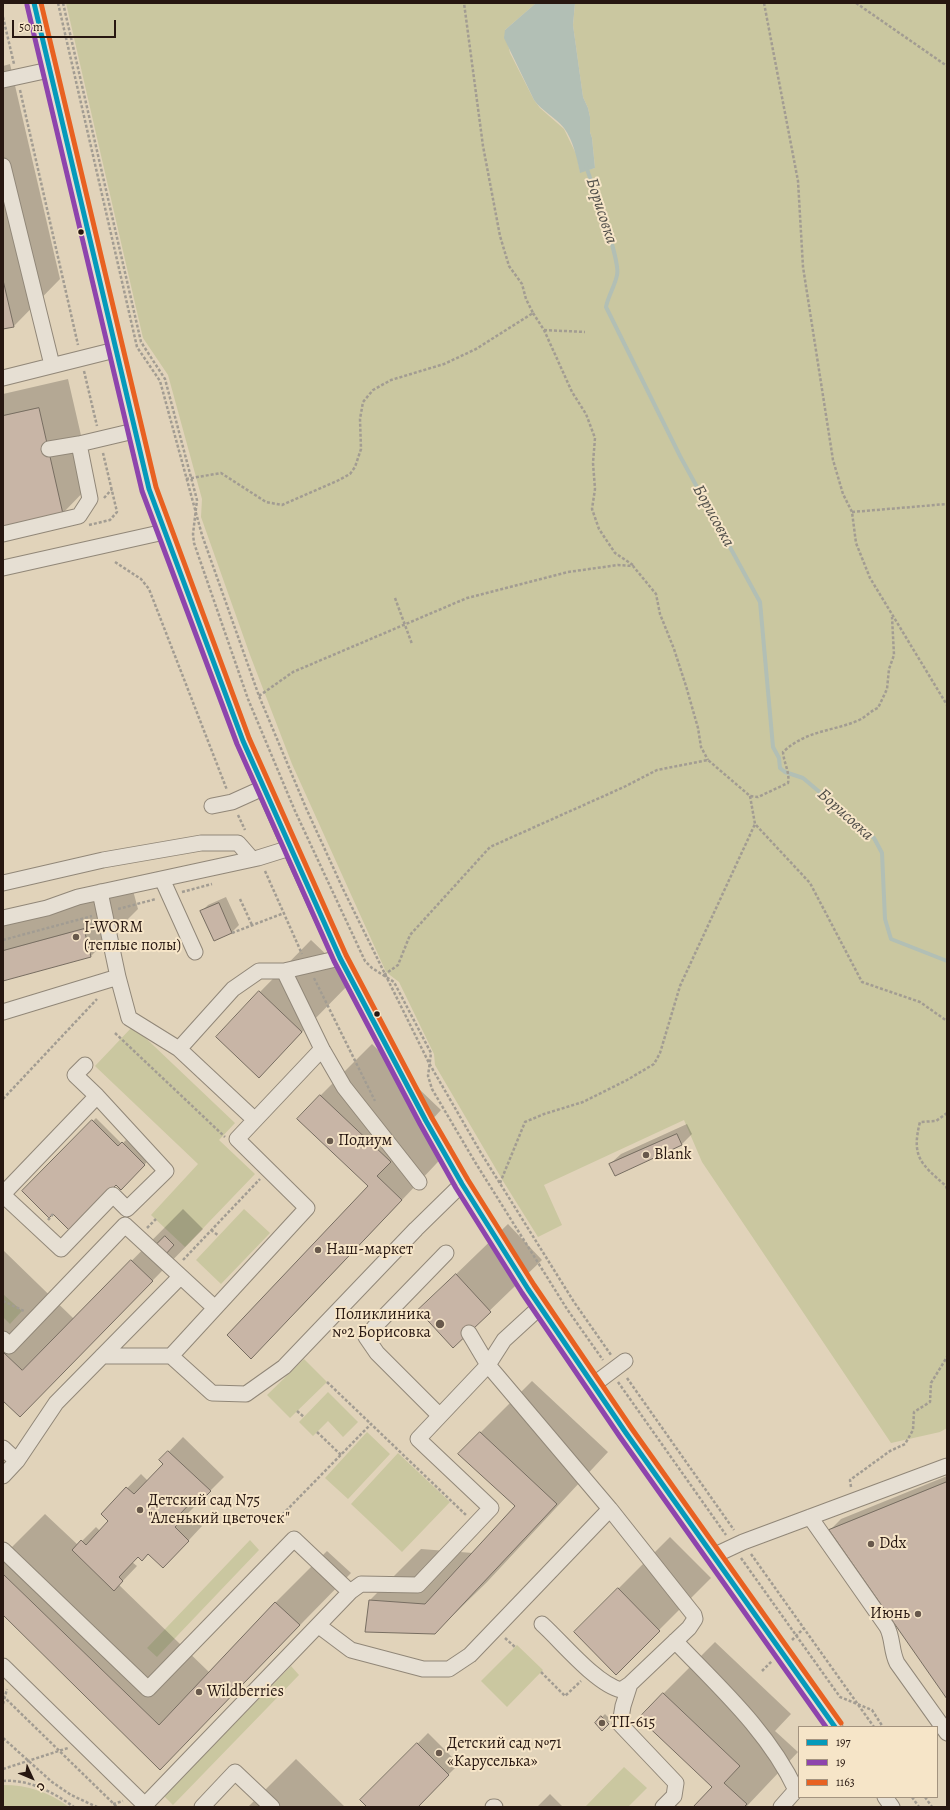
<!DOCTYPE html>
<meta charset="utf-8">
<style>
body{margin:0}
#map{position:relative;width:950px;height:1810px;overflow:hidden;background:#e1d3ba;font-family:Alegreya,serif}
canvas{display:block}
.frame{position:absolute;inset:0;border:4px solid #271711;pointer-events:none}
.legend{position:absolute;left:798px;top:1726px;width:140px;height:72px;box-sizing:border-box;background:#f6e5c8;border:1px solid #a3937f;margin:0;padding:5px 7px;list-style:none;font-size:12px;color:#271711}
.legend li{display:flex;align-items:center;gap:8px;height:20px}
.legend b{width:20px;border:1px solid #a3937f}
.north{position:absolute;left:12px;top:1758px;width:40px;height:40px;-webkit-text-stroke:3px #f6e5c8;paint-order:stroke;rotate:134deg;font-size:11px;font-weight:700;line-height:16px;text-align:center;color:#271711}
.north::after{content:'';display:block;margin:auto;width:14px;height:18px;background:#271711;clip-path:polygon(50% 0,100% 100%,50% 72%,0 100%)}
.scale{position:absolute;left:12px;top:20px;width:104px;height:18px;box-sizing:border-box;border:2px solid #271711;border-top:0;padding-left:5px;font-size:12px;line-height:14px;white-space:nowrap;color:#271711;-webkit-text-stroke:3px #f6e5c8;paint-order:stroke}
</style>
<div id="map">
<canvas width="950" height="1810"></canvas>
<div class="frame"></div>
<ul class="legend">
<li><b style="height:5px;background:#049abb"></b>197</li>
<li><b style="height:5px;background:#8e44ad"></b>19</li>
<li><b style="height:5px;background:#e86121"></b>1163</li>
</ul>
<div class="north">С</div>
<div class="scale">50 m</div>
</div>
<script>
const context = document.querySelector('canvas').getContext('2d');
context.lineJoin = 'round';
function paint(path, color) {
  context.fillStyle = color;
  context.fill(path, 'evenodd');
}
function strokePath(path, color, width, dash) {
  context.strokeStyle = color;
  context.lineWidth = width;
  context.lineCap = dash ? 'butt' : 'round';
  context.setLineDash(dash || []);
  context.stroke(path);
}
function label(font, color, halo, rows, align = 'center') {
  context.font = font + ' Alegreya,serif';
  context.lineWidth = 4;
  context.setLineDash([]);
  context.textBaseline = 'middle';
  context.strokeStyle = halo;
  context.fillStyle = color;
  for (const [text, x, y, turn = 0] of rows) {
    context.save();
    context.translate(x, y);
    context.rotate((+turn || 0) * Math.PI / 180);
    context.textAlign = isNaN(turn) ? turn : align;
    if (halo) context.strokeText(text, 0, 0);
    context.fillText(text, 0, 0);
    context.restore();
  }
}
paint(new Path2D(`
 M66,3H536L505,30L510,53L534,100L540,108L564,129L577,156L580,172L595,168L592,138L590,132V117L588,108L583,97L573,25L575,3H947V1428L940,1432L891,1443L702,1162L684,1120L544,1185L562,1225L538,1237L503,1181L435,1065L434,1054L399,982L386,972L292,764L250,655L201,517L202,499L168,375L143,338Z
 M133,1026L235,1123L219,1140L255,1174L185,1247L151,1215L198,1164L95,1066Z
 M244,1209L270,1233L221,1284L196,1260Z
 M3,1294L22,1311L10,1324L3,1317Z
 M304,1359L327,1382L290,1418L267,1395Z
 M328,1392L358,1422L343,1437L328,1421L313,1436L299,1422Z
 M367,1432L390,1454L348,1499L325,1478Z
 M398,1453L450,1502L402,1552L351,1504Z
 M250,1540L259,1550L157,1657L147,1648Z
 M517,1645L543,1670L507,1707L481,1681Z
 M291,1666L299,1675L173,1805L164,1796Z
 M624,1767L647,1788L628,1807H585Z
 M3,1785C28,1785 49,1792 69,1807H3Z`), '#cac7a0');
paint(new Path2D(`
 M536,3H575L573,25L583,97L588,108L590,117V132L592,138L595,168L580,173C577,158 573,140 564,128C555,117 542,111 534,100L504,38L505,30Z`), '#b2bfb5');
paint(new Path2D(`
 M10,64L60,279L14,326L3,328V66Z
 M68,379L92,483L63,513L3,527V394Z
 M131,883L138,909L91,956L3,980V917Z
 M226,897L239,925L232,932L214,940L201,912L208,905Z
 M311,940L353,980L259,1076L260,992Z
 M372,1044L441,1110L428,1124L452,1147L302,1306L251,1357L369,1186L320,1096Z
 M96,1118L122,1144L126,1140L148,1161L121,1188L116,1183L53,1212L23,1191Z
 M687,1124L692,1134L682,1144L610,1164L621,1154Z
 M183,1209L203,1229L71,1364L3,1399V1250L74,1319Z
 M508,1224L542,1260L453,1346L419,1310Z
 M532,1381L608,1452L487,1582L435,1633L370,1600L421,1549L473,1553L516,1506L480,1433Z
 M183,1437L224,1477L201,1500L197,1496L193,1499L197,1504L188,1513L202,1526L177,1553H149L138,1556L132,1562L137,1566L119,1585L210,1673L275,1603L327,1551L351,1573L160,1768L3,1613V1556L45,1514L78,1545L96,1527L100,1531L110,1521L102,1514L141,1474L148,1481L165,1464L161,1460Z
 M947,1476V1697L830,1530L841,1519Z
 M670,1537L711,1578L616,1673L575,1632Z
 M715,1642L791,1714L775,1731L798,1752L746,1807H694L713,1787L663,1694Z
 M605,1714L611,1720L602,1729L596,1723Z
 M428,1733L459,1764L416,1807H369L362,1800Z
 M296,1759L345,1807H248Z
 M550,1794L563,1807H537Z`), '#0003');
strokePath(new Path2D(`
 M586,166C592,185 621,260 617,275C615,286 608,296 606,307L680,456L760,602L773,747L779,758L780,768L785,772L803,778L874,838L882,853L885,919L891,939L947,961`), '#b2bfb5', 4);
const building = new Path2D(`
 M3,280L14,327L3,329Z
 M39,408L63,514L3,528V416Z
 M219,903L232,933L214,941L200,911Z
 M84,929L91,957L3,981V951Z
 M259,991L302,1032L259,1078L216,1037Z
 M320,1095L391,1162L377,1176L402,1200L251,1359L227,1335L368,1186L297,1119Z
 M92,1120L118,1146L122,1142L145,1165L121,1190L116,1185L70,1231L53,1214L49,1218L22,1191Z
 M677,1134L682,1145L615,1176L609,1164Z
 M165,1236L174,1245L165,1255L155,1246Z
 M131,1260L153,1281L20,1417L3,1401V1352L22,1370Z
 M456,1274L491,1312L453,1348L418,1310Z
 M480,1432L557,1504L435,1634L365,1632L369,1600L425,1604L515,1506L458,1454Z
 M168,1451L211,1491L201,1501L196,1497L180,1514L184,1518L175,1527L189,1541L163,1568L148,1554L142,1561L138,1557L119,1577L123,1581L114,1591L72,1550L81,1540L86,1545L108,1521L101,1514L126,1487L134,1494L163,1464L159,1460Z
 M947,1482V1699L829,1530Z
 M3,1574L159,1725L275,1602L300,1625L160,1770L3,1615Z
 M618,1588L660,1631L616,1675L574,1632Z
 M663,1693L740,1766L724,1783L747,1804L744,1807H693L712,1787L639,1718Z
 M601,1716L609,1724L602,1731L595,1723Z
 M417,1743L449,1775L418,1807H367L360,1800Z`);
paint(building, '#c8b5a6');
strokePath(building, '#776d61', 1);
const minor = new Path2D(`
 M34,3L149,489L243,741L290,848L340,958L426,1121L462,1184L528,1289L626,1433L835,1727
 M3,80L49,70
 M3,166L52,365
 M3,378L115,350
 M49,449L79,444
 M3,534L79,516L90,499L79,444L134,431
 M3,568L164,532
 M212,806L232,802L263,788
 M162,879L195,952
 M3,883L103,860L201,843H238L252,859
 M3,918L47,908L78,897L258,858L290,848
 M284,971L340,958
 M118,977L129,1018L179,1049L255,1120
 M3,1012L118,977L100,892
 M179,1049L233,989L259,971H284L322,1049L344,1087L419,1182
 M3,1194L97,1096
 M3,1195L61,1249L113,1195L127,1209L166,1171L97,1096L75,1075L85,1065
 M3,1339L9,1346L125,1225L215,1308
 M102,1356H171L212,1393L246,1394L284,1367L416,1229L462,1184
 M171,1356L307,1208L237,1139L322,1049
 M593,1385L625,1361
 M439,1415L377,1353L366,1337L379,1322L446,1253
 M3,1448L17,1461
 M3,1476L17,1461L56,1403L180,1277
 M810,1517L887,1627C893,1638 891,1651 897,1663L947,1733
 M3,1550L148,1689L294,1539L350,1592
 M713,1556L743,1542L947,1466
 M542,1624C562,1642 596,1684 621,1690L630,1684L689,1628L695,1619L694,1615L610,1509
 M319,1626L351,1650L423,1669H449L470,1655L610,1509L488,1365L469,1333
 M675,1641C719,1687 769,1732 796,1790L781,1807
 M3,1666L145,1805L350,1592L361,1584L418,1585L491,1508L418,1439L488,1365L504,1340L540,1307
 M630,1684L623,1706L620,1724L676,1783L674,1796L663,1807
 M885,1797L892,1807
 M202,1807L235,1772L272,1807
 M493,1807H495`);
strokePath(minor, '#918778', 17);
strokePath(new Path2D(`
 M58,3L137,347L160,381L202,535L259,696L306,808L343,889L429,1063L481,1153L574,1302L611,1355
 M63,3L141,342L165,379L197,500L193,534L194,543L248,699L295,811L365,961L372,968L394,982L431,1053L428,1076L432,1089L475,1162L567,1309L603,1360
 M764,3L798,181L803,267L833,460L843,494L852,512L856,543L870,578L947,705
 M856,3L947,66
 M3,17L14,64
 M20,90L78,345
 M533,313L544,330L572,392L586,414L595,438L593,463L595,489L592,509L599,529L615,553L633,565
 M544,330L585,332
 M84,371L97,426
 M186,479L221,473L266,502L282,505L337,481L350,474L355,467L361,449L360,419L363,402L373,390L391,380L444,364L476,349L533,313L526,299L522,284L509,266L500,236L483,146L464,3
 M104,498L112,489
 M852,512L947,504
 M89,525L110,520L117,512L103,453
 M115,562L141,579L149,589L227,790
 M395,598L412,644
 M259,696L293,672L467,598L568,572L618,565L633,566L656,594L660,614L674,649L686,686L698,728L701,747L708,760
 M750,796L755,824L810,883L862,982L920,1002L947,1021
 M238,815L245,830
 M265,871L302,954
 M182,892L212,884
 M240,899L252,925
 M118,909L156,899
 M232,933L284,913
 M3,940L92,916
 M384,975L398,965L410,935L490,847L624,787L657,770L708,760L750,796L758,797L788,783C790,772 784,764 783,752C807,730 830,732 857,721C865,718 870,711 878,708L887,689L889,669L894,655L892,617
 M314,978L375,1101
 M115,1033L225,1137
 M3,1099L97,999
 M947,1113L936,1121L920,1122C911,1157 921,1164 946,1186L947,1189
 M500,1183L525,1122L544,1114L583,1102L627,1080L654,1064L660,1053L680,986L755,824
 M48,1220L53,1214
 M147,1228L156,1219
 M211,1230L219,1236
 M183,1260L260,1179
 M3,1301L24,1311
 M627,1378L734,1530
 M327,1382L371,1424
 M618,1382L726,1535
 M297,1411L304,1417
 M317,1432L341,1455
 M851,1487L850,1480L890,1451L905,1444L913,1430L914,1412L930,1402L931,1383L947,1357
 M279,1518L371,1424L467,1516
 M751,1554L874,1727
 M741,1558L840,1697L872,1710L883,1727
 M505,1638L515,1647
 M792,1640L804,1628
 M762,1671L772,1661
 M541,1672L565,1696L581,1681
 M3,1696L117,1807
 M3,1704L7,1689
 M3,1738L52,1782L71,1795L97,1807
 M3,1769L68,1748
 M3,1781C29,1779 53,1792 74,1807
 M912,1797L919,1807
 M925,1797L932,1807
 M113,1804L123,1801`), '#a29c92', 2.5, [3, 2]);
strokePath(minor, '#e6dfd3', 15);
strokePath(new Path2D(`
 M34,3L149,489L243,741L340,958L426,1121L462,1184L528,1289L626,1433L835,1727`), '#049abb', 5);
strokePath(new Path2D(`
 M27,5L142,491L237,744L334,961L420,1124L456,1188L522,1293L620,1437L826,1727`), '#8e44ad', 5);
strokePath(new Path2D(`
 M41,3L156,487L249,738L346,955L432,1118L468,1180L534,1285L632,1429L841,1723`), '#e86121', 5);
for (const [x, y, r, color] of [
 [81,232,3.5,"#271711"],
 [76,937,4,"#68594c"],
 [377,1014,3.5,"#271711"],
 [330,1141,4,"#68594c"],
 [646,1155,4,"#68594c"],
 [318,1250,4,"#68594c"],
 [440,1324,5,"#68594c"],
 [140,1510,4,"#68594c"],
 [871,1544,4,"#68594c"],
 [918,1614,4,"#68594c"],
 [199,1692,4,"#68594c"],
 [602,1723,4,"#68594c"],
 [439,1753,4,"#68594c"]
]) {
  const dot = new Path2D();
  dot.arc(x, y, r, 0, 2 * Math.PI);
  context.fillStyle = color;
  context.fill(dot);
  strokePath(dot, '#f6e5c8', 1.5);
}
label('16px', '#271711', '#f6e5c8', [
 ["I-WORM",84,928],
 ["(теплые полы)",84,946],
 ["Подиум",338,1141],
 ["Blank",654,1155],
 ["Наш-маркет",326,1250],
 ["Поликлиника",431,1315,"right"],
 ["№2 Борисовка",431,1333,"right"],
 ["Детский сад N75",148,1501],
 ["\"Аленький цветочек\"",148,1519],
 ["Ddx",879,1544],
 ["Июнь",910,1614,"right"],
 ["Wildberries",207,1692],
 ["ТП-615",610,1723],
 ["Детский сад №71",447,1744],
 ["«Каруселька»",447,1762]
], 'left');
label('italic 17px', '#514f4a', '#f6e5c8', [
 ["Борисовка",601,211,72],
 ["Борисовка",713,516,61],
 ["Борисовка",845,815,42]
]);
</script>
